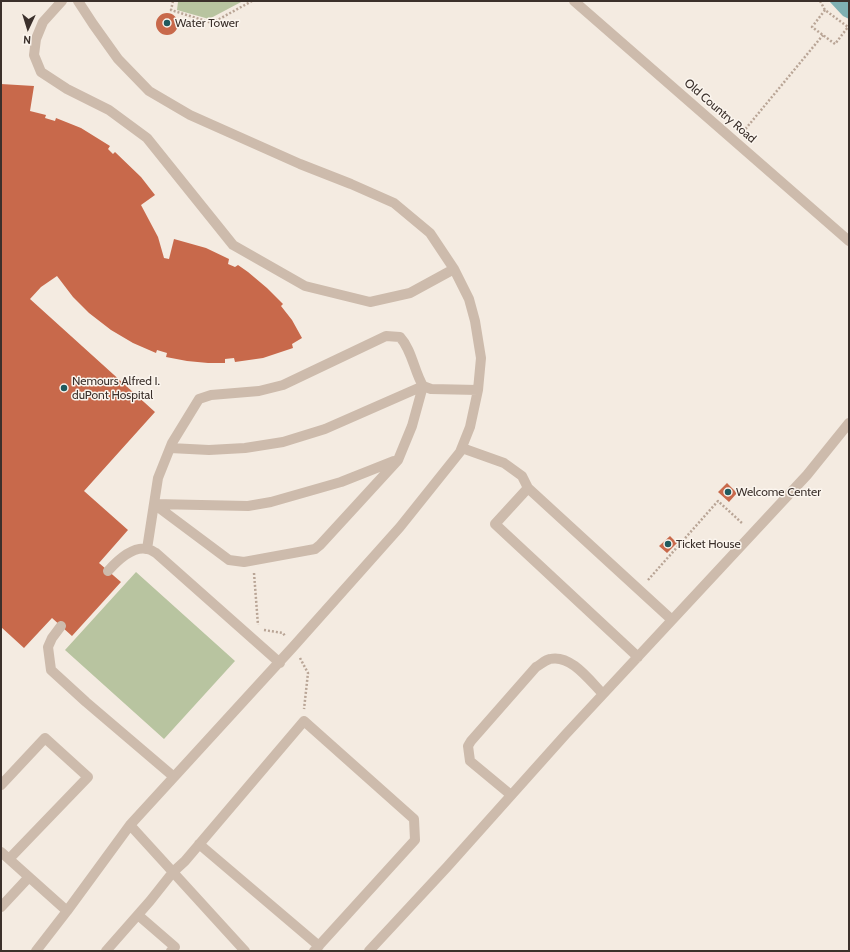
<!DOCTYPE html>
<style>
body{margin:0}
#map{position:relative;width:850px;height:952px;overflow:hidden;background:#f4ebe1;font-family:Cabin,sans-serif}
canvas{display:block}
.frame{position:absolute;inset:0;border:2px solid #3b302b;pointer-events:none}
.north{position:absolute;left:8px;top:8px;width:40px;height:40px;-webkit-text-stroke:3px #fbf5ee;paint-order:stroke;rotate:184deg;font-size:11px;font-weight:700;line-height:16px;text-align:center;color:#3b302b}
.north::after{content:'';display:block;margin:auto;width:14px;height:18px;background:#3b302b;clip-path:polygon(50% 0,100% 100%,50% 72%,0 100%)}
</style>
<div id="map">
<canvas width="850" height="952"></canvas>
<div class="frame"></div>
<div class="north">N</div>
</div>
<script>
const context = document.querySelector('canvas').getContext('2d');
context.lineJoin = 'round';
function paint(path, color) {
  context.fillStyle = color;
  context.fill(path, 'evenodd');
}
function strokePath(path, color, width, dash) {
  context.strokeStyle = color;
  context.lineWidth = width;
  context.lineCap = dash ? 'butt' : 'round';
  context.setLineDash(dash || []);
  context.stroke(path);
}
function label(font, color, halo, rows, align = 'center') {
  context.font = font + ' Cabin,sans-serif';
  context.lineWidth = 3;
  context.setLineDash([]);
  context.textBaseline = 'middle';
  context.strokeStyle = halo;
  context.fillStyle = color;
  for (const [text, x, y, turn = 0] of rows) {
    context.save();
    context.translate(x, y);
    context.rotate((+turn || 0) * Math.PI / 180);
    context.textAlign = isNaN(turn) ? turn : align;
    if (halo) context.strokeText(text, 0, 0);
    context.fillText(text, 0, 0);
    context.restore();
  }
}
paint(new Path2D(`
 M180,1H243L209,19L177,10L178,2Z
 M136,572L235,661L164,739L65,650Z`), '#b8c4a0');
paint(new Path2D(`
 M829,1H849V19L843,16Z`), '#7fb0b2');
paint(new Path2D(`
 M156 24a11 11 0 1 1 22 0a11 11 0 1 1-22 0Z
 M1,84L34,86L30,111L46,115L45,118L55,121L56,118L81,128L110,146L108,149L113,154L115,152L141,177L155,195L141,205L158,237L164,258L169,259L174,239L206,248L229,259L228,264L235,267L238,265L248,272L267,288L283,304L281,306L292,320L302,338L292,344L293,348L263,358L235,362L234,358L225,359V363H208L187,361L166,357L167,353L157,350L156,353L133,343L111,330L89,313L73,297L57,276L41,287L30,299L155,412L84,491L128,530L99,563L121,582L72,636L52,618L24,648L1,627Z
 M727,483L737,493L729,502L718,492Z
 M670,536L677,543L667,553L659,546Z`), '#c8694b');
strokePath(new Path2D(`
 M173,1L171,10L212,23L252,1
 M820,1L825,10L848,27
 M825,10L812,27L835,44L848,27
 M743,132L823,35
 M254,573L258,625
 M648,580L718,501L743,524
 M264,630L283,633L285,636
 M300,658L308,673L304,709`), '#b9a596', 2.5, [2, 2]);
strokePath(new Path2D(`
 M62,1L43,22L36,39L34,55L41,72L67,89L109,110L147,138L233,245L305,286L370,302L410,293L454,269
 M170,448L209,450L245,448L283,442L325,429L423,386
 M462,448L504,463L522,476L528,488L672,620
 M528,488L495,524L638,657
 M154,504L229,560L244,562L315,549L320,545L398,460L412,426L423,386
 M154,504L248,506L271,502L341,482L394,461
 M147,549L158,478L172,443L199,399L211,395L259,391L283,385L386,336L400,337C412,350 414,371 423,386L431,389L478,390
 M108,571C117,561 133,546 147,549C150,549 154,552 156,553L280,663
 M61,626L52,638L48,647L51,670L86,702L174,777
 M1,785L45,738L88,777L9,859
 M511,795L470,761L468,746L471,741L536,667C540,665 545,660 550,659C571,654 590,681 603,694
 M130,825L245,951
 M199,844L319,946
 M1,852L67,911
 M1,907L29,877
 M138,915L175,947L171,951
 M36,951L67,911L130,825L293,647L400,527L460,452L470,427L478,390L481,358L475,321L469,299L454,269L430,233L394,203L351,184L300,164L190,115L149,91L118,59L93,24L78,1
 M106,951L150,901L173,872L185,861L304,721L414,819L415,840L314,951
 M369,951L447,867L566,734L807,475L849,423`), '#cdbbac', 10);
strokePath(new Path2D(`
 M574,1L849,241`), '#cdbbac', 10);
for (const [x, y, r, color] of [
 [167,23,4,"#1f5a5e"],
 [64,388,4,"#1f5a5e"],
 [728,492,4,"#1f5a5e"],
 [668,544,4,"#1f5a5e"]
]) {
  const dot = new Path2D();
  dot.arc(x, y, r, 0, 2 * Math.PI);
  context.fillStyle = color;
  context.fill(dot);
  strokePath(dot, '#fbf5ee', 1.5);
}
label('12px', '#3b302b', '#fbf5ee', [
 ["Water Tower",175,23],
 ["Nemours Alfred I.",72,381],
 ["duPont Hospital",72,395],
 ["Welcome Center",736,492],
 ["Ticket House",676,544]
], 'left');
label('12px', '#3b302b', '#fbf5ee', [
 ["Old Country Road",720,111,41]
]);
</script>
